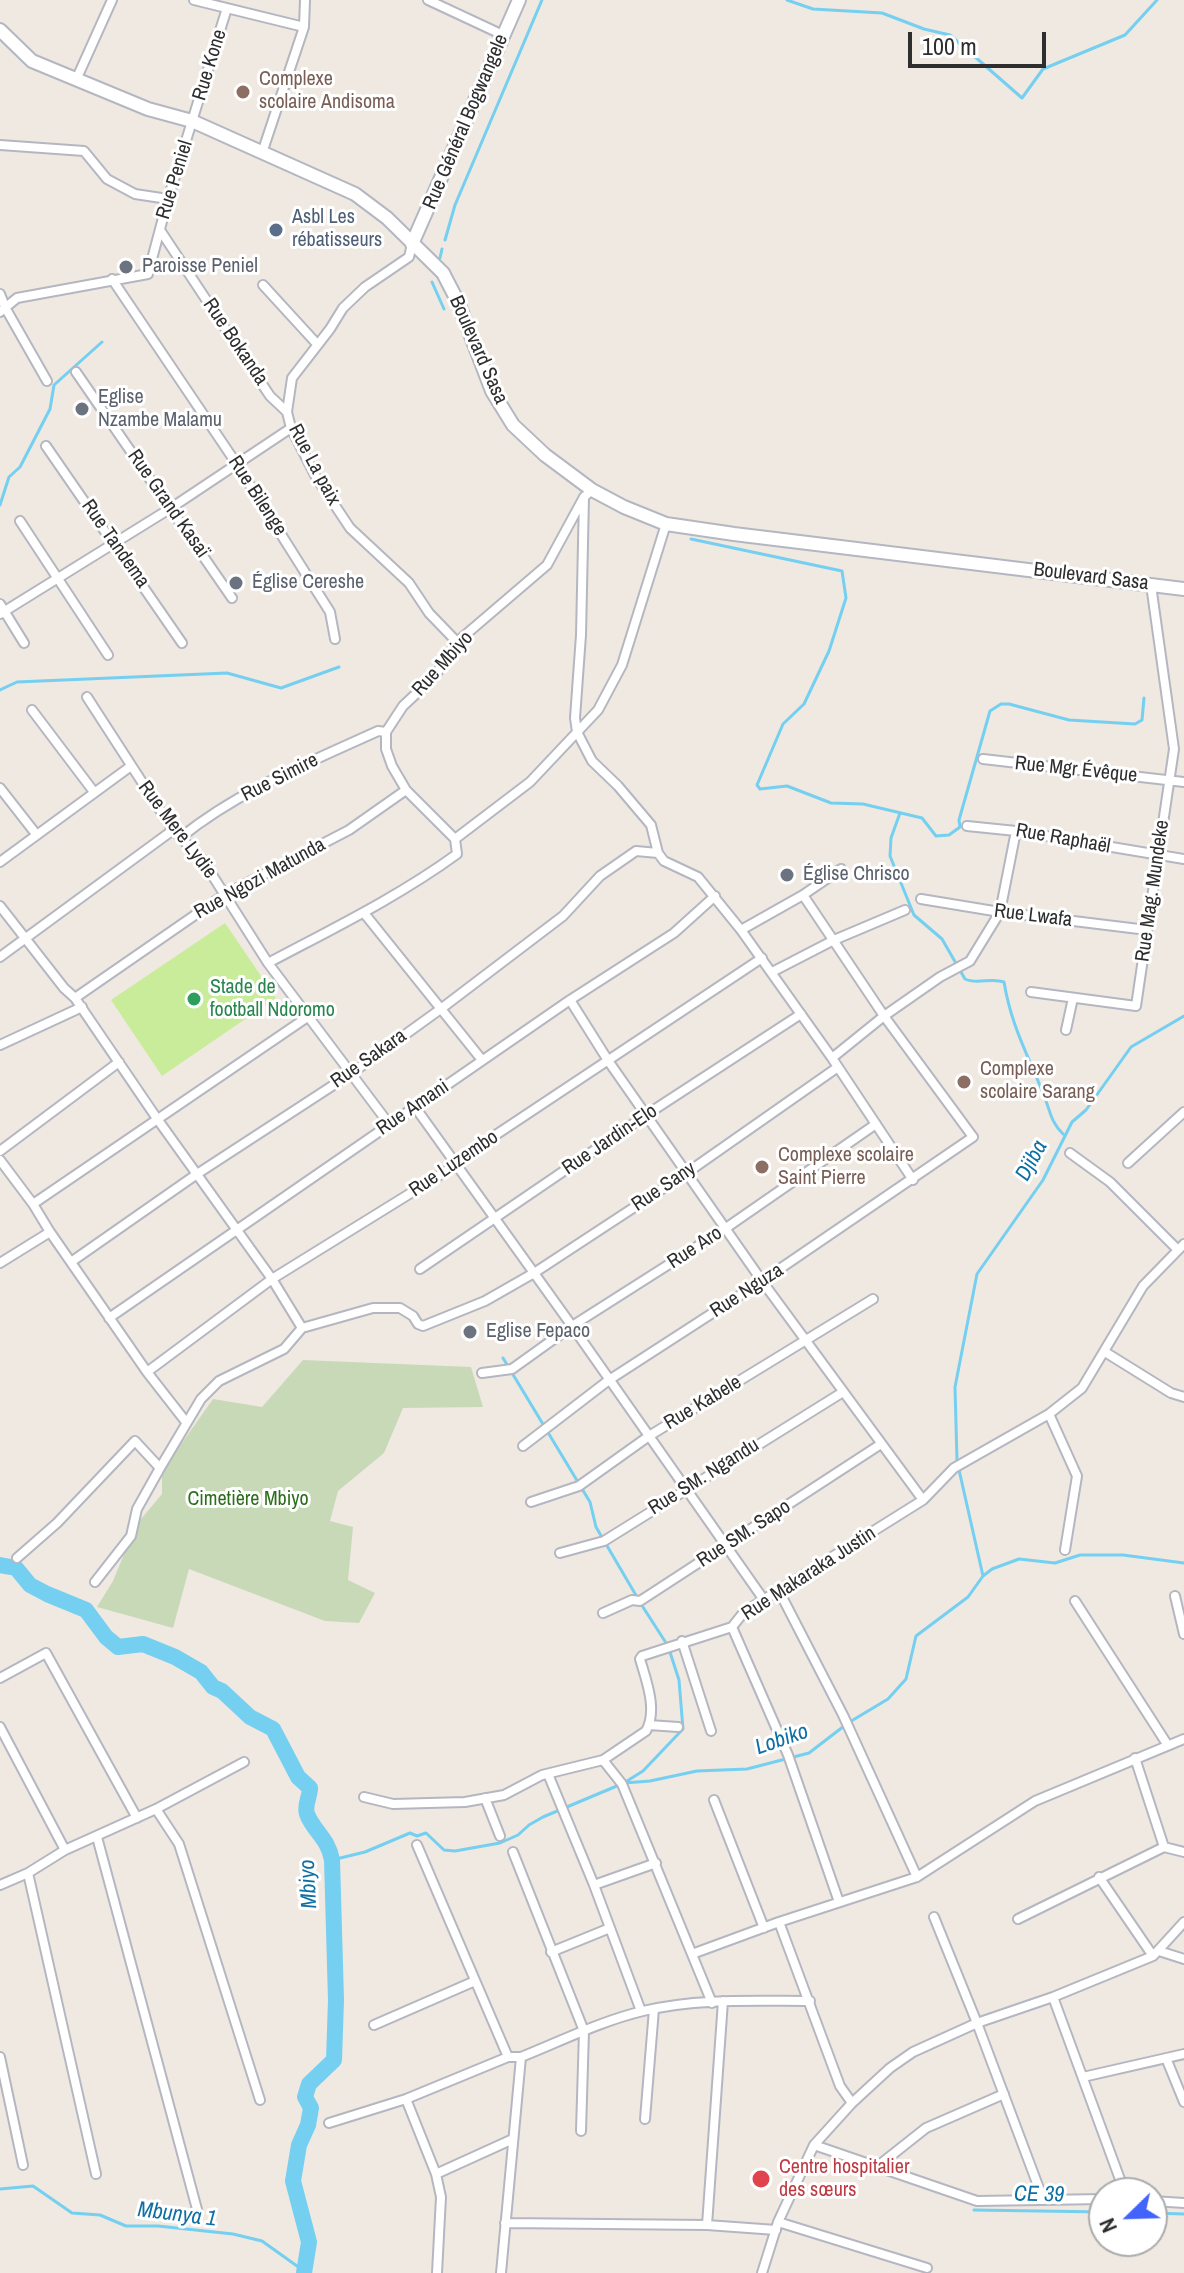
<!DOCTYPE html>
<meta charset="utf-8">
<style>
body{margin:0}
#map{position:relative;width:1184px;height:2273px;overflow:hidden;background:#efe9e1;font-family:"Archivo Narrow",sans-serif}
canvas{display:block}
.north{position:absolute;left:1088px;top:2177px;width:80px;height:80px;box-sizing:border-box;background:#fff;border:2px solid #ababab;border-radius:50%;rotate:247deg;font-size:22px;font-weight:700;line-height:32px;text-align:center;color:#2e2e2e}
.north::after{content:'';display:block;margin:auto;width:28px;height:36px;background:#4264fb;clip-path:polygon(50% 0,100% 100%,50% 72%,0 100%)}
.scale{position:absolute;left:908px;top:32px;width:138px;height:36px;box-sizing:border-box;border:4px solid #2e2e2e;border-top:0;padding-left:10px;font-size:24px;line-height:28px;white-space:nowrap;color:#2e2e2e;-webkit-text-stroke:6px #fff;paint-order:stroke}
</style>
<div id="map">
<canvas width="1184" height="2273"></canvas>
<div class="north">N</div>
<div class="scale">100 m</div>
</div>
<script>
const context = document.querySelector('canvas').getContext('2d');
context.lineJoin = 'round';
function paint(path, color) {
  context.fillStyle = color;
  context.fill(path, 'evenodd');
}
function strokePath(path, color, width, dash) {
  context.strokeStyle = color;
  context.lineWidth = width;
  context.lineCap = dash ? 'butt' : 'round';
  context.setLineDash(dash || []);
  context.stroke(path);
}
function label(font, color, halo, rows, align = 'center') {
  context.font = font + ' "Archivo Narrow",sans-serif';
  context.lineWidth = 6;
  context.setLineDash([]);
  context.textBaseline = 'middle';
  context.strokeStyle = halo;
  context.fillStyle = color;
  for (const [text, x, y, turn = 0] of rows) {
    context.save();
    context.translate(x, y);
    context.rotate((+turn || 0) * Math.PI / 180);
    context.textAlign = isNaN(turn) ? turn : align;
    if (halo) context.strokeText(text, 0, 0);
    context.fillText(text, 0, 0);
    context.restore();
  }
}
paint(new Path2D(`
 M303,1360L471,1367L483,1407L403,1408L384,1453L338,1491L330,1521L353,1527L348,1580L375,1593L359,1623L325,1621L189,1569L173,1628L97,1607L113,1581L136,1525L162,1494V1471L213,1399L262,1407Z`), '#c8d9b8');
paint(new Path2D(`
 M225,923L276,998L162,1076L111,1000Z`), '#c9ec9a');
strokePath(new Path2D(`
 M787,0L813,9L882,13L924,29L950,35L1022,98L1043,69L1125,35L1157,0
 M445,240L455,205L542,0
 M440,258L442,249
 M432,282L444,309
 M0,505L9,477L20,467L50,409L54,385L102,342
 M691,539L842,571L846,598L829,651L804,704L783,724L757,785L760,789L787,786L831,803L863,804L922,818L936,836L949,835L960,827L959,820L990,711L1001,704H1009L1069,720L1135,724L1142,720L1144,698
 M0,690L17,682L227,673L281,688L339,667
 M900,813L891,838L890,856L914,915L942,939L965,979C977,985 991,977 1004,982C1012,1030 1030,1058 1046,1101C1051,1115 1052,1123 1063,1134
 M503,1358L590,1502L596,1527L637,1597
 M983,1576L957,1461L955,1387L977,1274L1043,1180L1072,1122L1086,1110L1131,1047L1184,1016
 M627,1781L643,1771L683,1729L679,1680L668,1646L641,1604
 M332,1860L365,1852L410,1833L417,1836L426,1833L444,1850L455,1851L500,1843L518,1835L529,1825L543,1817L624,1783L650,1781L697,1771L747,1769L809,1753L848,1723L888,1699L906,1679L916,1636L968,1597L983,1576L992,1569L1019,1559L1055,1563L1080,1555H1123L1184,1563
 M0,2189L33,2186L72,2213L100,2215L126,2226H158L233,2234L262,2241L304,2271
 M974,2210L1104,2212
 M1152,2213L1184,2214`), '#75cff0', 3);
strokePath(new Path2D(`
 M0,1565L16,1568L30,1585L47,1594L86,1610L106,1637L118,1647L143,1644L175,1657L201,1672L213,1687L222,1691L250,1717L273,1729L298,1777L310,1788C310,1797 304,1805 307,1814C314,1832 328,1838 332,1860L336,2000L334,2060L309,2084L305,2097L311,2108L308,2125L299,2145L293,2181L309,2242L304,2273`), '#75cff0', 16);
const street = new Path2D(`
 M194,0L304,27
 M428,0L503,35
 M76,80L112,0
 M0,145L84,151L107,179L135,194L168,199
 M262,153L304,27L305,0
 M160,230L270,396L287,412
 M412,244L409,257L365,287L343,308L330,329L292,378L287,412L291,428L316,477L350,528L409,583L429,613L457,642
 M112,279L236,463L330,612L335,639
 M263,285L317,344
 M0,294L6,309L47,381
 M0,312L17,298L148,274L168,199L227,8
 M76,372L232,598
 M46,446L182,643
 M592,490L584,497L581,635L575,718L577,732L592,761L618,786L651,825L658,853L664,861L698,877L741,930L832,1058L913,1180
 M20,521L108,655
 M0,604L24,643
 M0,614L171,508L291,428
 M87,697L173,830L202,859L268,963L389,1124
 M32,710L94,792
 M983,759L1184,782
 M0,788L36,834
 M967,826L1016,831L1184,859
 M180,838C238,791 310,762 378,731L386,732
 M455,839L406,790L392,766L386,749V732L403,706L435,676L457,642L547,565L584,497
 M0,862L131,766
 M921,899L1000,912L1147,930
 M0,906L64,988L75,998L158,1120L272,1279L302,1328
 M364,913L482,1060
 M741,930L803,895L841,869
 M0,957L173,830
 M268,963C332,929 398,897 457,854L455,839L530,782L598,710L622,665L666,524
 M772,972L834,940L905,910
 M1031,992L1136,1006L1174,749L1151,585
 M75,998L224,895L349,830L406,790
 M570,1000L609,1062L762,1281L923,1500
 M1066,1030L1073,998
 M0,1045L82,1007
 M832,1058L884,1016L940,977L970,961L1000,912L1016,831
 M415,1107L572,1326L764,1600
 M0,1151L119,1062
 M1070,1153L1110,1182L1177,1249
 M0,1160L33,1204
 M1128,1163L1184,1112
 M50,1232L147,1372L186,1422
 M71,1262L197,1174L352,1073L442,1008L563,916L600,876L636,851L658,853
 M0,1263L50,1232L33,1204L309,1016
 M420,1269L646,1115L801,1014
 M109,1318L570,1000L674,933L715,896
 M1105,1352L1171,1393L1184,1397
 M147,1372L272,1279L456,1165L464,1156L762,958
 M482,1373L512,1369L572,1326L726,1228L876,1124
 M1049,1414L1077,1476L1065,1550
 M523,1446L609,1380L762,1281L973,1137L884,1016L803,895
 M531,1502L579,1486L649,1436L873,1299
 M560,1553L604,1541L843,1392
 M17,1558L57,1523L135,1441L160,1468
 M95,1582L131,1536L137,1509L160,1468L201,1399L219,1381L284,1349L302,1328L373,1308H400L413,1316L418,1324L423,1326L485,1301L534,1273L688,1172L838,1067
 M779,1591L843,1715L917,1877
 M1175,1596L1184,1634
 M1075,1601L1167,1744
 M603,1613L632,1600L640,1601L881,1444
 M732,1627L788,1755L839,1902
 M682,1641L711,1731
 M0,1678L46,1653L137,1818
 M649,1725L678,1727
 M0,1727L65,1850
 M1135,1758L1164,1847
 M603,1760L622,1784L712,2003
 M548,1774L594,1885L641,2011
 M364,1797L393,1804L465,1802L504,1795L542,1775L603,1760L646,1731C658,1710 646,1680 640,1659L642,1656L732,1627L744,1612L923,1500L954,1468L1049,1414L1082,1388L1143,1286L1184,1244
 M485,1798L500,1836
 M714,1800L764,1928
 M156,1809L179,1844L260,2100
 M97,1837L198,2213
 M417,1845L508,2057
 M513,1852L584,2031L581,2131
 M28,1873L96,2174
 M1099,1877L1153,1956
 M0,1885L28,1873L65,1850L156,1809L244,1762
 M594,1885L656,1863
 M934,1917L977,2023L1043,2199
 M1018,1919L1164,1847L1184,1852
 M779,1922L840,2086L852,2103
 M1159,1951L1184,1959
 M551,1952L610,1928
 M692,1954L779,1922L917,1877L1035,1801L1184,1739
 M1053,1997L1125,2193
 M374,2025L475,1981
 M0,2057L23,2165
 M1166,2058L1184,2102
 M1083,2077L1184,2054
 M406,2099L436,2174L441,2197L437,2273
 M645,2119L654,2009
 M329,2123L406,2099L508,2057H521C561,2041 601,2021 643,2011C697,1998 754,2001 810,2001
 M814,2145L977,2201L1104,2199
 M881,2167L883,2162L926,2128L1004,2094
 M436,2174L513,2139
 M1152,2201L1184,2203
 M778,2222L927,2268
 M505,2223L707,2225L776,2230
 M707,2225L723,2001
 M501,2273L521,2057
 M762,2273L778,2222L814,2145L852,2103L890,2068L913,2052L977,2023L1053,1997L1153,1956L1184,1922`);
const secondary = new Path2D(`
 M0,30L32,61L148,109L192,121L355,194L387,218L443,273L458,302L492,391L513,425L545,455L592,490L624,507L666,524L734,534L1184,589
 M412,244L519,0`);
strokePath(street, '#b4b7c1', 12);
strokePath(secondary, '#b4b7c1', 16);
strokePath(street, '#fff', 8);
strokePath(secondary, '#fff', 12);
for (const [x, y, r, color] of [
 [243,92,8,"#8d6e63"],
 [276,230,8,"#5c6f8a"],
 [126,267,8,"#6b7280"],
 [82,409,8,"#6b7280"],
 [236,583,8,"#6b7280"],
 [787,875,8,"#6b7280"],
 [194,999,8,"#2e9e5b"],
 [964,1082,8,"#8d6e63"],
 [762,1167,8,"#8d6e63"],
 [470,1332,8,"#6b7280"],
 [761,2179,10,"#e0444e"]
]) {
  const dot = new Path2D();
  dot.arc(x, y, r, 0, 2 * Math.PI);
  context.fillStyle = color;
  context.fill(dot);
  strokePath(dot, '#fff', 3);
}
label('20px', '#2e2e2e', '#fff', [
 ["Rue Kone",210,65,-73],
 ["Rue Général Bogwangele",466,122,-67],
 ["Rue Peniel",175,180,-73],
 ["Rue Bokanda",235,342,56],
 ["Boulevard Sasa",478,350,66],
 ["Rue La paix",314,465,62],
 ["Rue Bilenge",257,496,57],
 ["Rue Grand Kasaï",168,504,55],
 ["Rue Tandema",115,544,55],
 ["Boulevard Sasa",1091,577,7],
 ["Rue Mbiyo",443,664,-48],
 ["Rue Mgr Évêque",1076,770,6],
 ["Rue Simire",280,778,-27],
 ["Rue Mere Lydie",177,830,53],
 ["Rue Raphaël",1063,839,10],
 ["Rue Ngozi Matunda",260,879,-29],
 ["Rue Mag. Mundeke",1153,891,-82],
 ["Rue Lwafa",1033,916,7],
 ["Rue Sakara",369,1059,-35],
 ["Rue Amani",413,1108,-34],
 ["Rue Jardin-Elo",610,1140,-34],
 ["Rue Luzembo",454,1164,-34],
 ["Rue Sany",664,1187,-34],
 ["Rue Aro",695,1248,-33],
 ["Rue Nguza",747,1291,-33],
 ["Rue Kabele",703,1403,-31],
 ["Rue SM. Ngandu",704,1477,-32],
 ["Rue SM. Sapo",744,1534,-33],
 ["Rue Makaraka Justin",809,1574,-33]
]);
label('20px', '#785e54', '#fff', [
 ["Complexe",259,80],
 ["scolaire Andisoma",259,103],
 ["Complexe",980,1070],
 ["scolaire Sarang",980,1093],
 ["Complexe scolaire",778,1156],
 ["Saint Pierre",778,1179]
], 'left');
label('20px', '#4e5e75', '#fff', [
 ["Asbl Les",292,218],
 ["rébatisseurs",292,241]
], 'left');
label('20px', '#5b616d', '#fff', [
 ["Paroisse Peniel",142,267],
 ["Eglise",98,398],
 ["Nzambe Malamu",98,421],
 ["Église Cereshe",252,583],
 ["Église Chrisco",803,875],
 ["Eglise Fepaco",486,1332]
], 'left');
label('20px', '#27864d', '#fff', [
 ["Stade de",210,988],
 ["football Ndoromo",210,1011]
], 'left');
label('20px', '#2c6e1b', '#fff', [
 ["Cimetière Mbiyo",248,1500]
]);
label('20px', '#be3a42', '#fff', [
 ["Centre hospitalier",779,2168],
 ["des sœurs",779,2191]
], 'left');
label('italic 22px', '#0d6fa3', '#fff', [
 ["Djiba",1032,1161,-62],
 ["Lobiko",782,1740,-19],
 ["Mbiyo",309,1884,-93],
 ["CE 39",1039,2195,1],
 ["Mbunya 1",177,2215,7]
]);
</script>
